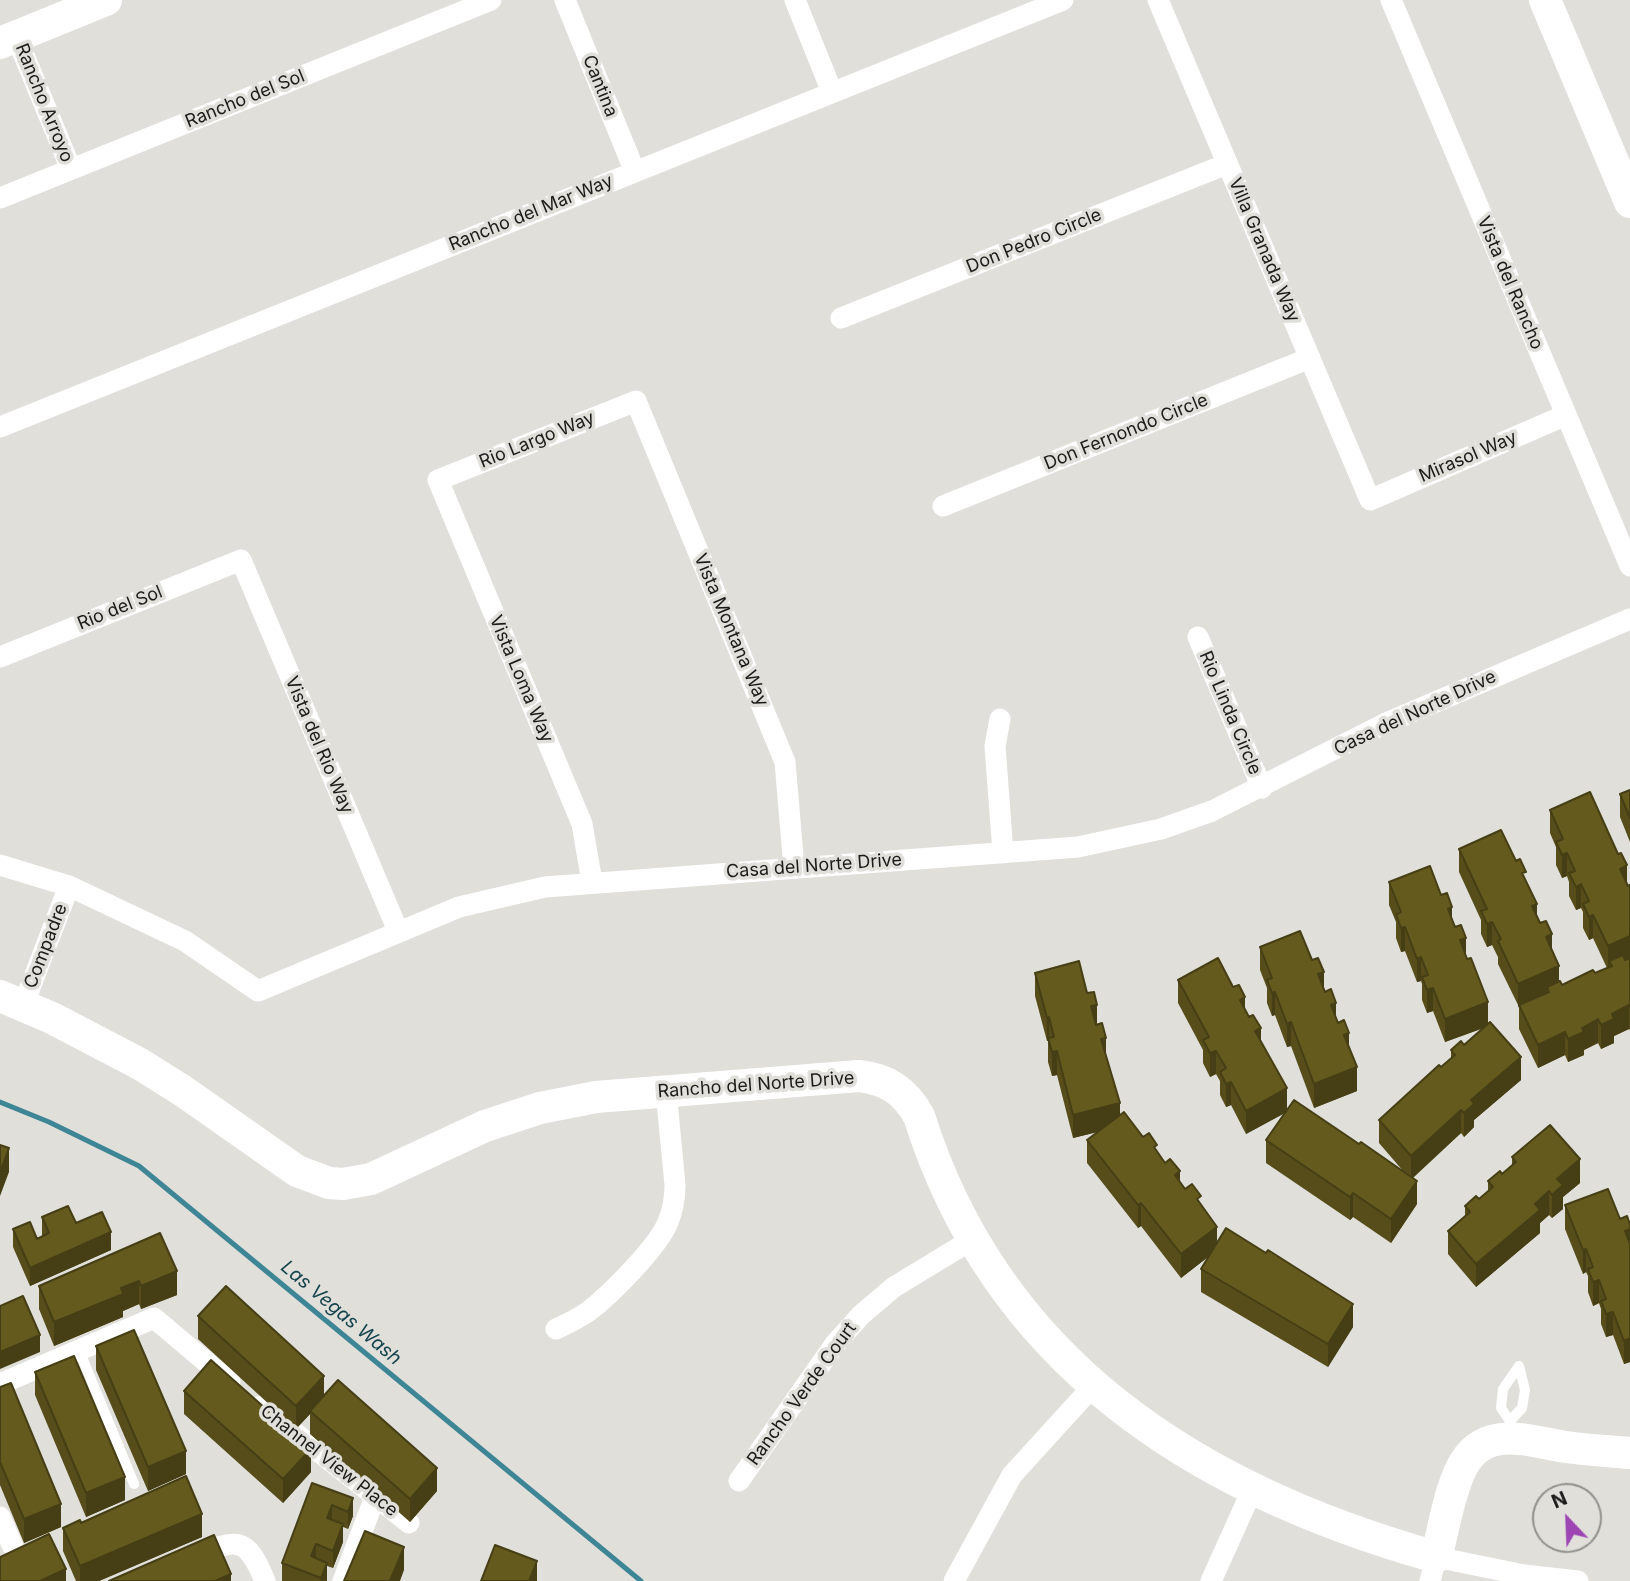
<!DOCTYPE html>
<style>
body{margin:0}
#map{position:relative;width:1630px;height:1581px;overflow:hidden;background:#e0dfda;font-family:Inter,sans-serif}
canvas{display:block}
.north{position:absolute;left:1532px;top:1483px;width:70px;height:70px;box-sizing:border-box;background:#e0dfda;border:2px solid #91918d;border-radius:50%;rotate:337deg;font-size:19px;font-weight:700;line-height:28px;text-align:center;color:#1b1b19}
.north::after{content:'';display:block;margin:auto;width:24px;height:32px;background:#9d46b3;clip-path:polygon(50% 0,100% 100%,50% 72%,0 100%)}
</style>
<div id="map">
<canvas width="1630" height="1581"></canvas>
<div class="north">N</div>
</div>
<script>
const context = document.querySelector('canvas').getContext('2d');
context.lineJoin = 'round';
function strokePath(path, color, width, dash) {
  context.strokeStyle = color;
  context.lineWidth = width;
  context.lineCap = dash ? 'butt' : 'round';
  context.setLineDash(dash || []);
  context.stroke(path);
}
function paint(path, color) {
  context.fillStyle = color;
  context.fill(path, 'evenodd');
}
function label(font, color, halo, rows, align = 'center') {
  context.font = font + ' Inter,sans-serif';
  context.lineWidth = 7;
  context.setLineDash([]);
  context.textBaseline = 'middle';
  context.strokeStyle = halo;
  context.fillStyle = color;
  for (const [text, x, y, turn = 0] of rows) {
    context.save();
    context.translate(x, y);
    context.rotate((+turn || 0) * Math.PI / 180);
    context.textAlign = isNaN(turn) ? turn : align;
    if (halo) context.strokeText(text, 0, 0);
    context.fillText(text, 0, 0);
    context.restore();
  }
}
strokePath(new Path2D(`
 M0,1102L49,1122L139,1166L641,1581`), '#3e8695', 5);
strokePath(new Path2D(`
 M79,1350L134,1484
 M1510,1421L1501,1408L1503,1389L1519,1366
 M1508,1437L1510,1421L1522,1408L1525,1390L1519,1366`), '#fff', 10);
strokePath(new Path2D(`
 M565,0L635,172
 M795,0L832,92
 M1158,0L1370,500L1566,415
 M1391,0L1630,566
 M16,36L71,169
 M0,198L491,0
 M841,318L1227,164
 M0,427L1063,0
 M943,506L1310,358
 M1198,637L1262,788
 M0,657L241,560L398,931
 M1000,719L995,746L1003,853
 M0,865L69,886L185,941L258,991L459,907L545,887L1078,847L1161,829L1212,811L1384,724L1630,619
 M592,882L582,824L438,480L636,401L785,762L794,868
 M23,1006L69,886
 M556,1329C567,1324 579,1318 589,1311C611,1294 658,1247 668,1222C673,1210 675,1197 675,1185L666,1091
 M0,1384L154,1318L230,1382
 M261,1406L409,1523
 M739,1481L835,1344L861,1315L894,1287L973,1239
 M0,1517L13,1547
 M193,1557C236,1539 246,1534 265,1581
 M343,1581L375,1497
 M954,1581L1012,1475L1094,1385
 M1211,1581L1253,1488
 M1430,1581L1436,1557L1524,1575L1578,1581`), '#fff', 21);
strokePath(new Path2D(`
 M1545,0L1630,202
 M0,43L106,0
 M0,996L52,1018L140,1064L183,1091L297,1171L329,1183L343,1184L371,1179L485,1126L540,1108L596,1097L859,1076C887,1079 905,1091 919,1116C997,1364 1197,1490 1436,1557C1444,1529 1448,1496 1461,1469C1483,1423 1528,1441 1566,1447C1587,1450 1609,1451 1630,1453`), '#fff', 32);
paint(new Path2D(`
 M1630,790V842L1620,817V794Z
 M1550,810L1628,886L1630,885V1030L1629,1029L1614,1036V1043L1601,1049L1598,1043L1584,1050V1055L1568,1062L1565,1055L1538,1068L1519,1029V1007L1498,964V957L1492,945L1487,947L1481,934V920L1459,872V849L1526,881L1537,915L1552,951L1559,981L1562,985L1595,973L1607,968L1593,938L1589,940L1583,928V912L1581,908L1576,910L1569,896V882L1567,876L1562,878L1556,865V847L1550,833Z
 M1389,882L1452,921L1466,955L1488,1024L1521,1080L1474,1120V1127L1464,1137L1461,1133L1413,1178L1417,1204L1391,1243L1353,1217L1350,1220L1266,1163V1140L1284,1113L1246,1134L1231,1105L1226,1107L1220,1095V1081L1216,1074L1210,1077L1203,1063V1050L1178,1003V980L1245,1010L1261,1042L1287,1109L1359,1144L1404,1172L1379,1143V1120L1451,1059V1050L1464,1045L1484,1028L1445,1042L1433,1011L1427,1013L1422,1000V984L1421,981L1417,982L1405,951L1401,952L1396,938V922L1389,905Z
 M1260,947L1312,960L1349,1047L1357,1091L1314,1108L1291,1046L1287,1047L1275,1015L1272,1016L1267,1003V988L1260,970Z
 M1035,973L1087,993L1106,1058L1120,1116L1157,1152L1185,1189L1201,1205L1217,1242L1353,1327L1328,1367L1201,1292V1269L1208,1257L1181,1278L1141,1226L1138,1228L1087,1163V1140L1098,1132L1073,1138L1057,1075L1052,1076L1048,1062V1041H1047L1035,996Z
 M1512,1157L1580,1183L1563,1197V1209L1552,1218L1549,1215L1540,1223V1233L1476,1287L1448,1254V1231L1465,1217V1206L1479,1199L1488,1191V1181L1502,1174L1512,1165Z
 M1565,1205L1620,1219L1630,1224V1362L1624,1364L1613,1335L1606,1337L1601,1324V1309L1599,1303L1593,1306L1588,1292V1276L1586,1272L1583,1274L1565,1229Z
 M42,1217L76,1223L111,1250L30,1286L13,1247V1229L37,1239L42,1236Z
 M160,1233L177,1295L141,1309L139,1304L123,1311V1317L54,1346L39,1309V1286Z
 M198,1316L324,1396L437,1491L410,1522L310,1434V1414L296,1429L198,1339Z
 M96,1346L186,1474L148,1491L96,1370Z
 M35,1372L125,1500L86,1517L35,1395Z
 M0,1387L61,1527L24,1543L0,1485Z
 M184,1391L311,1472L283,1503L184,1414Z
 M312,1483L353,1516L348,1529L343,1527V1542L333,1568L327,1566V1581H282V1563Z
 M81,1523L202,1537L99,1581H76L63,1551V1528Z`), '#564d1a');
paint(new Path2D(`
 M1567,853V876L1562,878V855Z
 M1627,865V888L1620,869Z
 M1581,884V908L1576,910V887Z
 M1537,904V927L1532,906Z
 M1452,907V931L1448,909Z
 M1593,915V938L1589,940V917Z
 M1492,922V945L1487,947V924Z
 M1405,927V951L1401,952V928Z
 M1552,934V957L1546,937Z
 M1630,936V959L1612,966L1609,961V969L1608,970V946Z
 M1466,938V961L1460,940Z
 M1421,957V981L1417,982V959Z
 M1559,966V989L1549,992L1547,987V995L1519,1005L1518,1008V984Z
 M1324,972V995L1318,974Z
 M1433,988V1011L1427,1013V990Z
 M1275,992V1015L1272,1016V993Z
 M1245,997V1020L1240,1000Z
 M1488,1002V1026L1445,1042V1019Z
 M1336,1003V1027L1331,1005Z
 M1097,1005V1028L1091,1006Z
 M1629,1005V1029L1614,1036V1043L1601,1049V1025L1612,1014Z
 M1049,1017V1041H1047V1018Z
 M1598,1019V1043L1584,1050V1055L1568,1062V1039L1582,1028Z
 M1291,1022V1046L1287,1047V1024Z
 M1261,1028V1051L1255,1031Z
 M1565,1032V1055L1538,1068V1045Z
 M1349,1033V1056L1344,1035Z
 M1106,1038V1061L1101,1039Z
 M1057,1051V1075L1052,1076V1052Z
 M1216,1051V1074L1210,1077V1053Z
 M1521,1057V1080L1474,1120V1127L1464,1137V1113L1471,1100Z
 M1357,1067V1091L1314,1108V1084Z
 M1231,1082V1105L1226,1107V1084Z
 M1287,1088V1112L1246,1134V1111Z
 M1120,1103V1126L1073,1138V1115Z
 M1461,1110V1133L1411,1179V1156Z
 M9,1148V1172L0,1196V1173Z
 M1580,1159V1183L1563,1197V1209L1552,1218V1195L1557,1179Z
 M1180,1171V1195L1175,1175Z
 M1417,1181V1204L1391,1243V1219Z
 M1549,1191V1215L1540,1223V1233L1476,1287V1264L1535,1204Z
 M1353,1193V1217L1350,1220V1197Z
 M1141,1203V1226L1138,1228V1205Z
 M1217,1227V1250L1181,1278V1254Z
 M1630,1229V1253L1625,1231Z
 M111,1232V1250L30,1286V1268Z
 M1586,1249V1272L1583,1274V1250Z
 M177,1271V1295L141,1309V1286Z
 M1599,1280V1303L1593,1306V1282Z
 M139,1281V1304L123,1311V1317L54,1346V1322L121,1288Z
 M1353,1304V1327L1328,1367V1344Z
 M1613,1312V1335L1606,1337V1314Z
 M40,1335V1352L0,1369V1352Z
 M1630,1338V1362L1624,1364V1341Z
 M324,1376V1399L310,1411V1414L296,1429V1406Z
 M311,1449V1472L283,1503V1479Z
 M186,1451V1474L148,1491V1467Z
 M437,1468V1491L410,1522V1499Z
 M125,1477V1500L86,1517V1493Z
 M353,1498V1516L348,1529V1512Z
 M61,1504V1527L24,1543V1519Z
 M332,1505V1523L327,1518Z
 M202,1514V1537L99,1581H80V1566Z
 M343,1524V1542L333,1568V1551Z
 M316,1544V1562L311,1556Z
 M404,1547V1570L400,1581H390Z
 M537,1561V1581H529Z
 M327,1563V1580L321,1581V1578Z
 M66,1569V1581H40Z
 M231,1574V1581H215Z`), '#463f15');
const building = new Path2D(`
 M1630,790V818L1620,794Z
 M1590,792L1618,854L1621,853L1627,865L1620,869L1628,886L1630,885V936L1608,946L1593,915L1589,917L1583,904L1589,901L1581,884L1576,887L1569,873L1575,871L1567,853L1562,855L1556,842L1563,839L1550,810Z
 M1501,830L1516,861L1520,859L1526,872L1522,873L1537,904L1532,906L1540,923L1546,921L1552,934L1546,937L1559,966L1518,984L1498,941L1501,939L1492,922L1487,924L1481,911L1487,909L1459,849Z
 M1430,866L1441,895L1447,893L1452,907L1448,909L1455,927L1461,925L1466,938L1460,940L1467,959L1471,958L1488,1002L1445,1019L1433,988L1427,990L1422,977L1428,975L1421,957L1417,959L1405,927L1401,928L1396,915L1401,912L1389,882Z
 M1300,931L1312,960L1318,958L1324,972L1318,974L1325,992L1331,989L1336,1003L1331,1005L1338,1023L1344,1020L1349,1033L1344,1035L1357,1067L1314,1084L1291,1022L1287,1024L1275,992L1272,993L1267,980L1272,978L1260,947Z
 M1623,955L1625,960L1630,958V1007L1629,1005L1612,1014L1614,1019L1601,1025L1598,1019L1582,1028L1584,1032L1568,1039L1565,1032L1538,1045L1519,1005L1549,992L1547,987L1560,981L1562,985L1593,970L1595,973L1612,966L1609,961Z
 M1218,958L1233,987L1239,985L1245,997L1240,1000L1249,1017L1253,1015L1261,1028L1255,1031L1287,1088L1246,1111L1231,1082L1226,1084L1220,1072L1226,1068L1216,1051L1210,1053L1203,1040L1209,1037L1178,980Z
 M1079,961L1087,993L1094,992L1097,1005L1091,1006L1096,1025L1102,1023L1106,1038L1101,1039L1120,1103L1073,1115L1057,1051L1052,1052L1048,1038L1054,1037L1049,1017L1047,1018L1035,973Z
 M1490,1022L1521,1057L1471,1100L1474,1104L1464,1113L1461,1110L1411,1156L1379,1120L1439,1065L1441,1067L1455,1055L1451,1050L1461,1041L1464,1045Z
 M1294,1100L1359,1144L1361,1142L1417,1181L1391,1219L1353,1193L1350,1197L1266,1140Z
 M1124,1112L1143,1137L1149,1133L1157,1145L1154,1147L1165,1163L1170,1159L1180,1171L1175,1175L1185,1189L1192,1184L1201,1196L1197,1199L1217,1227L1181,1254L1141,1203L1138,1205L1087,1140Z
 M1550,1125L1580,1159L1557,1179L1563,1185L1552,1195L1549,1191L1535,1204L1540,1210L1476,1264L1448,1231L1470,1212L1465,1206L1476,1196L1479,1199L1493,1187L1488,1181L1500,1171L1502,1174L1516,1162L1512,1157Z
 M0,1145L9,1148L0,1173Z
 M1608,1189L1620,1219L1627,1216L1630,1224V1229L1625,1231L1630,1244V1338L1624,1341L1613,1312L1606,1314L1601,1301L1606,1299L1599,1280L1593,1282L1588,1269L1593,1267L1586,1249L1583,1250L1565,1205Z
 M68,1206L76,1223L102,1212L111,1232L30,1268L13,1229L30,1222L37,1239L49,1233L42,1217Z
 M1226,1228L1266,1253L1268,1250L1353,1304L1328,1344L1201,1269Z
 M160,1233L177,1271L141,1286L139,1281L121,1288L123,1294L54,1322L39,1286Z
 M226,1286L324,1376L296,1406L198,1316Z
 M23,1296L40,1335L0,1352V1306Z
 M134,1330L186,1451L148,1467L96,1346Z
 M74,1356L125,1477L86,1493L35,1372Z
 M211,1360L311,1449L283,1479L184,1391Z
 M338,1380L437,1468L410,1499L310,1411Z
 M11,1383L61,1504L24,1519L0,1462V1387Z
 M186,1476L202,1514L80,1566L63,1528L80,1520L81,1523Z
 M312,1483L353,1498L348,1512L332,1505L327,1518L343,1524L333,1551L316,1544L311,1556L327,1563L321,1578L282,1563Z
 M365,1531L404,1547L390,1581H344Z
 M49,1534L66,1569L40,1581H0V1557Z
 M214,1535L231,1574L215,1581H109Z
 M495,1545L537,1561L529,1581H481Z`);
paint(building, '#645a1e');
strokePath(building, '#463f15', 2);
label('18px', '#1b1b19', '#e0dfda', [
 ["Cantina",600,86,68],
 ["Rancho del Sol",245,99,-22],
 ["Rancho Arroyo",44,103,68],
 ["Rancho del Mar Way",531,213,-22],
 ["Don Pedro Circle",1034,241,-22],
 ["Villa Granada Way",1264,250,67],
 ["Vista del Rancho",1510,283,67],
 ["Don Fernondo Circle",1126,432,-22],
 ["Rio Largo Way",537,440,-22],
 ["Mirasol Way",1468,457,-23],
 ["Rio del Sol",120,608,-22],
 ["Vista Montana Way",731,630,67],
 ["Vista Loma Way",521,679,67],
 ["Rio Linda Circle",1230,713,67],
 ["Casa del Norte Drive",1415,713,-25],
 ["Vista del Rio Way",319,745,67],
 ["Casa del Norte Drive",814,866,-4],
 ["Compadre",46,946,-69],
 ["Rancho del Norte Drive",756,1085,-4],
 ["Rancho Verde Court",802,1394,-54],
 ["Channel View Place",329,1461,38]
]);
label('italic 19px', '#14434c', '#e0dfda', [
 ["Las Vegas Wash",341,1313,40]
]);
</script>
